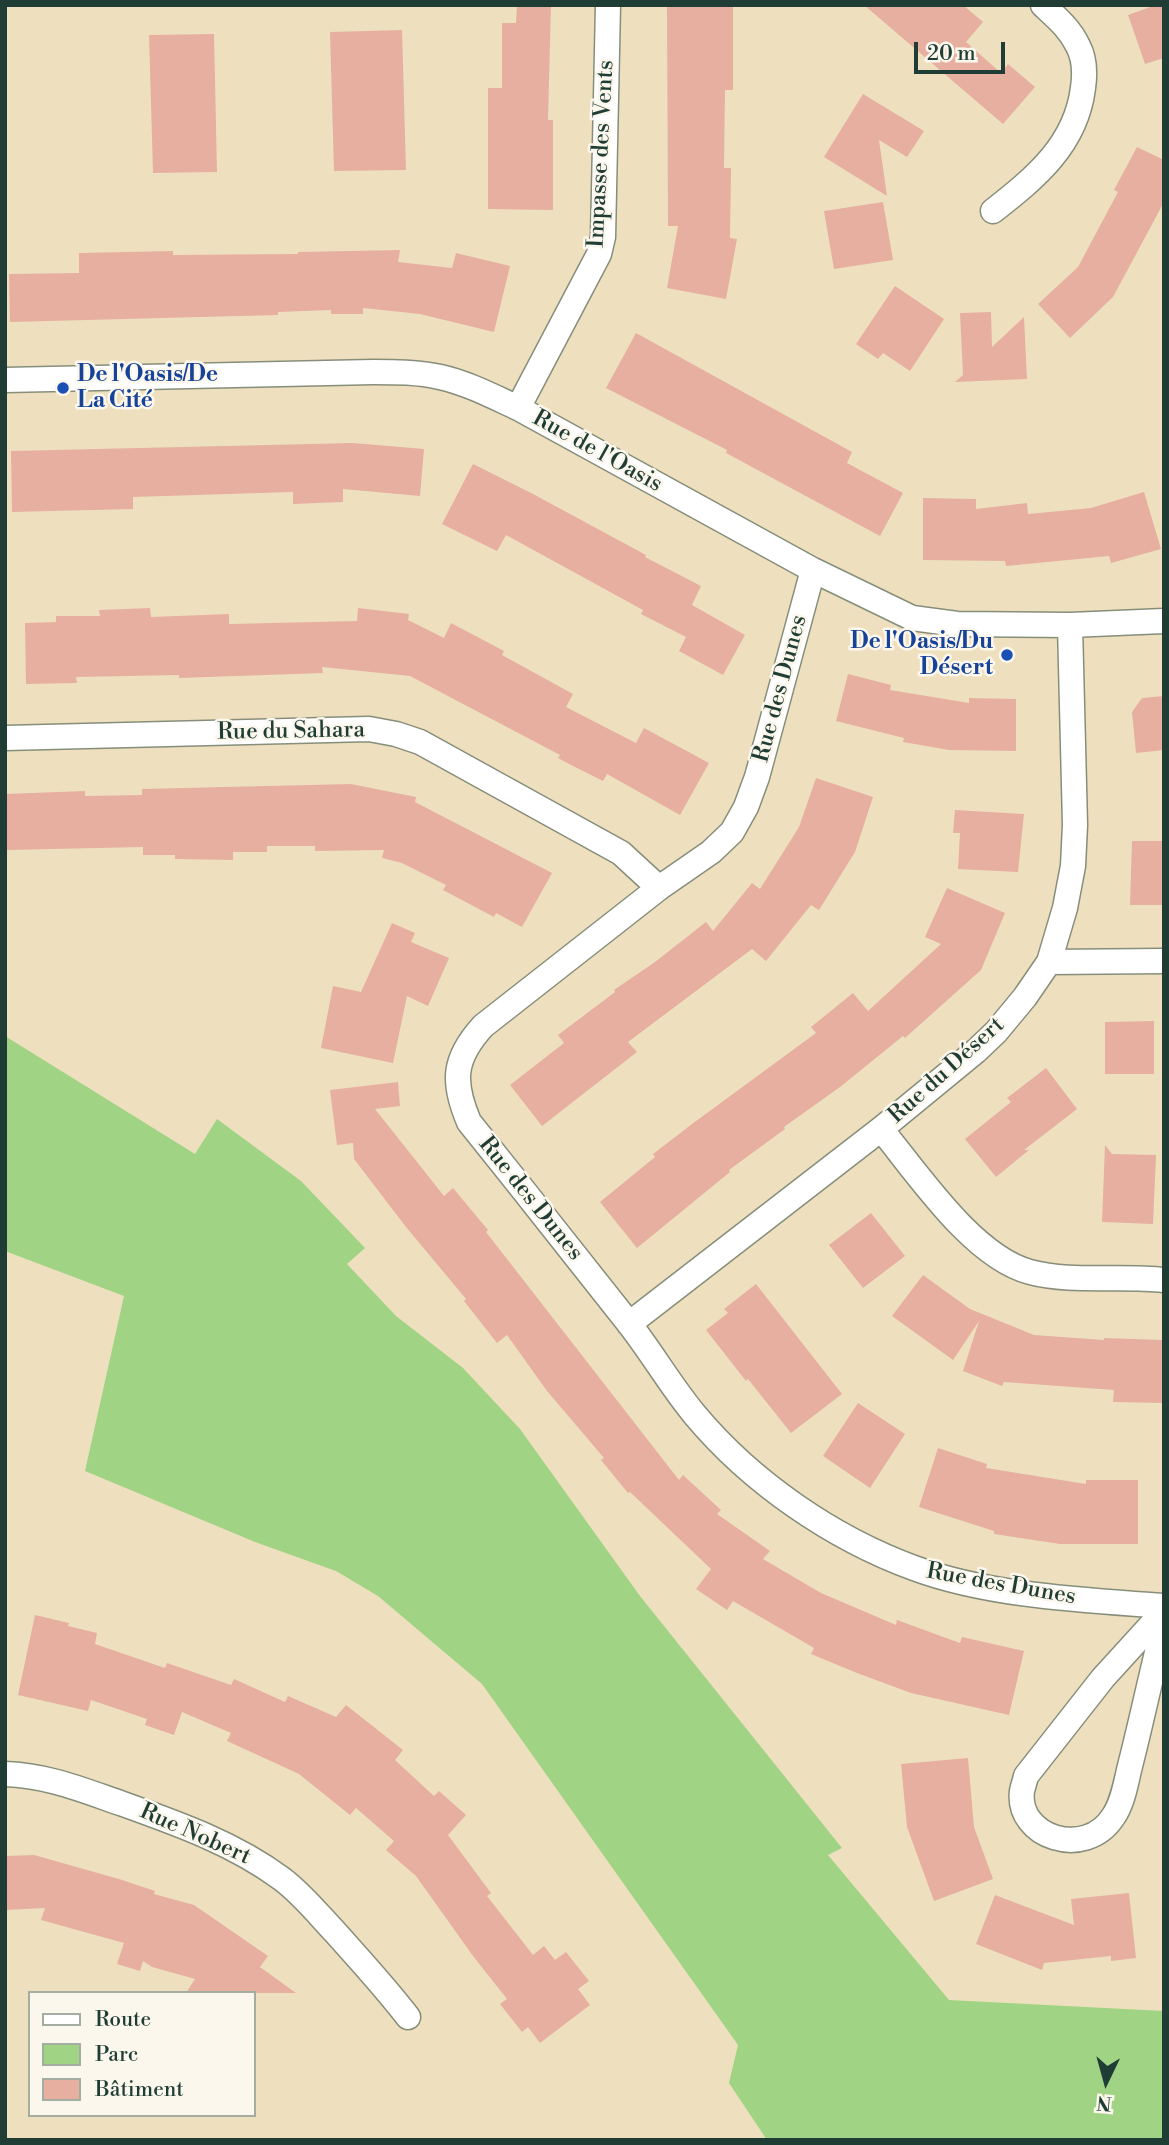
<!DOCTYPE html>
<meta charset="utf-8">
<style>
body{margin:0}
#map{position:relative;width:1169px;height:2145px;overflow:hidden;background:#eee0bf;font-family:"Libre Bodoni",serif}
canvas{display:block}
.frame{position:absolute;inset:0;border:7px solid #1f3d34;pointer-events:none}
.legend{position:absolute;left:28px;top:1991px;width:228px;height:126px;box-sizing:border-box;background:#fbf7ec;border:2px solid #a3ada2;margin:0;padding:9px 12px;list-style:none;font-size:21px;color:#1f3d34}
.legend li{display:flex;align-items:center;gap:14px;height:35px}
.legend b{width:35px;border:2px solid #a3ada2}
.north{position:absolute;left:1071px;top:2047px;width:70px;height:70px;-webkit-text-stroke:5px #fbf7ec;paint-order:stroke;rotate:185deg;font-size:19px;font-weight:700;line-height:28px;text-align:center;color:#1f3d34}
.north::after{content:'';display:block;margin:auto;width:24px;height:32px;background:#1f3d34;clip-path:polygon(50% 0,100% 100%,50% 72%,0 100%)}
.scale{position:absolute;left:914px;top:42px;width:91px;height:32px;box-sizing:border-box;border:4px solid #1f3d34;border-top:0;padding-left:9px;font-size:21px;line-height:24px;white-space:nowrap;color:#1f3d34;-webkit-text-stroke:5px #fbf7ec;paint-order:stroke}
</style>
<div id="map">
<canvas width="1169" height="2145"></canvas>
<div class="frame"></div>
<ul class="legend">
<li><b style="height:9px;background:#fff"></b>Route</li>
<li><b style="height:19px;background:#a0d383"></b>Parc</li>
<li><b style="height:19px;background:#e6afa0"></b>Bâtiment</li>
</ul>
<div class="north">N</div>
<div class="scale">20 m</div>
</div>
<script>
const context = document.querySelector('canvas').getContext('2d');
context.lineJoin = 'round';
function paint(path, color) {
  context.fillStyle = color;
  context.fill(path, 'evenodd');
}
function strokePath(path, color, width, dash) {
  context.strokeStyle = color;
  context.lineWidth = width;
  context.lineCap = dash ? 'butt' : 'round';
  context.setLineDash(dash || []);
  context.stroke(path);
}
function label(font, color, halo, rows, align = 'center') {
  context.font = font + ' "Libre Bodoni",serif';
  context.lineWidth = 5;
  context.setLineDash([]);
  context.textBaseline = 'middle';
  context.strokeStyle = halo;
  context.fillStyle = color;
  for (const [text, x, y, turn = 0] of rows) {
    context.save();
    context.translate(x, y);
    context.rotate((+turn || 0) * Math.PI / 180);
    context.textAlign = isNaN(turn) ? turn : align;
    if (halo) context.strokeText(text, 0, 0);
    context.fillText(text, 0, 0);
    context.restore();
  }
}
paint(new Path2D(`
 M5,1036L195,1154L217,1119L301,1181L365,1248L347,1264L396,1316L463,1368L520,1429L640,1596L842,1848L828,1855L949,2000L1164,2011V2140H767L729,2083L738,2045L482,1684L378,1596L336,1571L255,1542L85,1471L124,1296L5,1251Z`), '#a0d383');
paint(new Path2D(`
 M517,5H551L548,120H553V210L488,209V88H502V23H516Z
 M667,5H733V90H725L724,168H731L730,238L737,239L726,299L667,288L678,226H668Z
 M864,5H963L983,22L966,42L1001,73L1008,64L1035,87L1003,124Z
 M1156,5H1164V58L1145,64L1128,15Z
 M402,30L406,170L334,171L330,32Z
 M214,34L217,172L153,173L149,35Z
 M863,94L924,131L907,157L879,140L887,196L824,157Z
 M1137,147L1164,160V202L1113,297L1070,338L1038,304L1078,267L1118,192L1114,190Z
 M883,202L893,260L834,269L824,211Z
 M400,250L398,262L452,268L456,253L510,266L494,332L420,314L363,308V314H331V310L278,312V315L10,322L9,274L79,273V253L173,251V255L298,254V252Z
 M895,286L944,319L910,371L883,353L878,359L856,344Z
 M991,312L992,347L1024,317L1027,379L955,382L963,375L960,313Z
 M636,333L852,452L847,463L903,493L880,536L726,453L727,450L606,388Z
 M353,443L424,449L420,496L343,489V502L293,504V492L133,497V509L12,512L11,451Z
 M473,464L533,494L646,555L645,557L701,586L692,605L745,635L723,675L679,651L686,637L641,614L643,610L506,535L497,551L442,524Z
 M1144,492L1161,549L1111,563L1109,556L1006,566L1005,561L923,560V498L976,499V509L1027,503L1028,514L1091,508Z
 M150,608L151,617L229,614V624L357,621L358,608L409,614L408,620L444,638L451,623L504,651L502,655L573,694L566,707L636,743L644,728L709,763L680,815L607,774L603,781L573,766L558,758L560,755L410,676L322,667L323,673L179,678V675L76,677L77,683L26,684L25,623L56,622V616H100L99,610Z
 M848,674L891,685L890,690L969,703V698L1016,699V751L949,750L903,742L904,738L836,721Z
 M1164,696V750L1136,753L1132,712L1142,698Z
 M816,778L873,797L855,852L819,910L811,905L766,961L752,949L628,1042L637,1052L542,1126L510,1085L564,1043L558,1035L615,992L614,990L655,962L706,922L713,931L752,883L760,889L799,827Z
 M351,784L416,797L415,802L552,873L522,927L496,913L494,917L443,890L446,885L402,863L382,858L384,850L315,851V846H267V852H233V860L175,859V855H143V847L7,850V843H5V794L85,791V796L142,795V789Z
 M955,810L1024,814L1018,872L958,869L960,833H953Z
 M1132,841H1164V905H1130Z
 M947,888L1005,913L981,970L905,1038L903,1036L840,1087L784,1127L785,1129L729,1170L730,1172L637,1248L600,1202L655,1157L653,1154L692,1124L816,1033L811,1027L853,993L868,1011L941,944L925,937Z
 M392,923L415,933L411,942L449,958L428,1006L407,996L393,1063L321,1048L333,986L361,992Z
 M1154,1021V1074H1105V1022Z
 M1046,1068L1077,1109L1024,1150H1029L996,1177L965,1139L1011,1102L1007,1098Z
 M398,1082L400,1106L375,1109L444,1196L453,1188L488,1230L486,1232L679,1480L683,1475L721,1510L717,1514L770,1551L763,1559L821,1593L896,1625L897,1620L960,1643L962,1637L1024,1651L1009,1715L911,1693L857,1673L811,1654L814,1648L733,1601L727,1610L696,1589L711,1569L630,1492L628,1493L601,1460L604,1458L547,1391L507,1335L497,1343L464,1301L466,1299L406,1227L354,1159L353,1143L337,1145L330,1090Z
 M1105,1145L1112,1154L1156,1155L1153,1224L1102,1222Z
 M871,1213L905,1256L863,1288L829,1245Z
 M923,1275L970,1309L1034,1335L1104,1340V1338L1164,1340V1403L1113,1402L1114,1390L1004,1382L1002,1386L963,1371L979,1321L953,1360L892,1316Z
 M756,1284L842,1394L791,1433L748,1379L746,1381L706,1330L728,1313L724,1309Z
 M858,1403L905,1434L870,1488L823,1456Z
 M938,1448L987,1464L986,1468L1086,1484V1480H1138V1544H1060L994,1534V1531L919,1507Z
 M35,1615L69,1623L68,1626L97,1633L95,1644L165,1668L167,1663L231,1685L234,1679L285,1702L288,1696L336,1717L346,1705L403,1750L395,1760L434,1796L439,1791L466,1815L448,1835L491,1893L487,1896L533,1955L544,1946L555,1960L566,1952L589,1981L578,1989L590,2005L540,2043L528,2027L522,2032L500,2004L507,1999L473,1956L416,1876L386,1850L394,1841L356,1808L350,1815L299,1774L227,1741L231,1733L182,1712L174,1735L145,1725L147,1719L91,1700L88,1711L18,1695Z
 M968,1758L974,1827L993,1879L934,1901L907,1827L901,1764Z
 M34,1855L119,1879L155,1891L154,1894L194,1905L268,1956L260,1967L296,1993H186L195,1979L152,1967L143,1961L140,1971L117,1964L124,1943L41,1920L45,1908L5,1910V1856Z
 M1129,1893L1136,1958L1111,1961V1956L1044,1963L1042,1970L976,1944L995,1895L1074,1925L1071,1899Z`), '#e6afa0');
const minor = new Path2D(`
 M993,211C1035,178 1076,145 1083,88C1085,74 1085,59 1078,46C1070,29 1057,18 1043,5
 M5,380L373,372C395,372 418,372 440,377C467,383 492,396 518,408L813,570L912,618L957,624L1070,625L1164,621
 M518,408L599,254L603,237L608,5
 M813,570L757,777L746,807L732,832L711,852L659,888L483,1026C453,1059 452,1082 469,1122C522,1188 574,1254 627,1321C651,1351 670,1385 695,1415C751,1482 832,1538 914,1568C989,1596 1084,1600 1164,1606
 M5,738L369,729L396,734L420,742L621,853L659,888
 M1049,962L1164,961
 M881,1129C918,1174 973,1257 1030,1272C1070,1283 1122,1275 1164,1280
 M629,1324L881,1129L976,1051L996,1032L1025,997L1049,962L1065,908L1073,866L1075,825L1070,625
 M1164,1611L1103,1678L1026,1776C1025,1781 1023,1786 1022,1791C1016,1837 1085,1860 1113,1817C1123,1803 1126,1782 1130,1766C1142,1719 1152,1671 1164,1624
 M5,1774C47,1775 85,1791 123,1804C179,1824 235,1844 282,1879C302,1894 318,1914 335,1932C360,1960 385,1987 408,2017`);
strokePath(minor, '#868e7a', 27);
strokePath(minor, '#fff', 24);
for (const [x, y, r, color] of [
 [63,388,7,"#1a4fb4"],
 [1007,655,7,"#1a4fb4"]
]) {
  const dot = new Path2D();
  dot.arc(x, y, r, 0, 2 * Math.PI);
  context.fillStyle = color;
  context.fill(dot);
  strokePath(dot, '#fbf7ec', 2.5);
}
label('23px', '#1f3d34', '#fbf7ec', [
 ["Impasse des Vents",602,154,-87],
 ["Rue de l'Oasis",597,452,29],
 ["Rue des Dunes",781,689,-75],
 ["Rue du Sahara",291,732,-1],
 ["Rue du Désert",947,1071,-42],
 ["Rue des Dunes",530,1199,51],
 ["Rue des Dunes",1001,1585,10],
 ["Rue Nobert",195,1835,24]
]);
label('bold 23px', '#164399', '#fbf7ec', [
 ["De l'Oasis/De",77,375],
 ["La Cité",77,401],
 ["De l'Oasis/Du",993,642,"right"],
 ["Désert",993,668,"right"]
], 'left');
</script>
